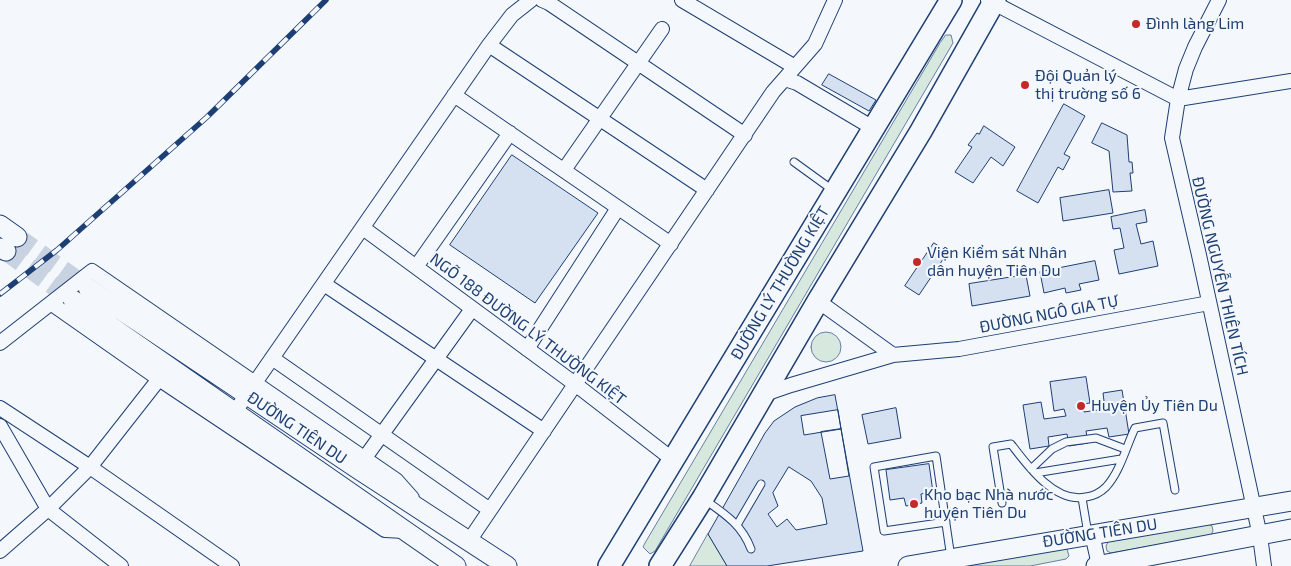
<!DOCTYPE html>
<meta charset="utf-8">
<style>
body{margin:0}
canvas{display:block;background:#f4f7fb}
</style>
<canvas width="1291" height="566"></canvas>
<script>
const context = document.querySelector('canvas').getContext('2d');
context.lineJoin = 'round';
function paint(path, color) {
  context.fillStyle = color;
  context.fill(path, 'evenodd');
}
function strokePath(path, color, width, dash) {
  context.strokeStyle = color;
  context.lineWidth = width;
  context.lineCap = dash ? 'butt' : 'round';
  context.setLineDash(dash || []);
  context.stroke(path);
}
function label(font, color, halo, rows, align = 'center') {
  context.font = font + ' "Exo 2",sans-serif';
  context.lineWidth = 4;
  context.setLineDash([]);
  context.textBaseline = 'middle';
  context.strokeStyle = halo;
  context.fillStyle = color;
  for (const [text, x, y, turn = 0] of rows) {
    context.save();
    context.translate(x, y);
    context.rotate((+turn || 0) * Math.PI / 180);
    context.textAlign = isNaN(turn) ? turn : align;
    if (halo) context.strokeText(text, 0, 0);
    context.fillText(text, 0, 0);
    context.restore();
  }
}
const green = new Path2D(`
 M946,35H951L953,43L655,551L650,554L643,547L645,543L940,43Z
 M811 347a15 15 0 1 1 30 0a15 15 0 1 1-30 0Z
 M1208,524L1212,526L1213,531L1211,535L1111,553L1107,551L1106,546L1108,542Z
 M708,534L727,566H690Z
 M1060,547L1067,549L1069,556L1066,559L1030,566H948Z`);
paint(green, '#d7e8df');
strokePath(green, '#687fa3', 1);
const building = new Path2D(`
 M829,74L876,100L869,111L822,85Z
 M1064,104L1085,116L1064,154L1070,157L1063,170L1058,167L1038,203L1017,191Z
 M1102,123L1127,135L1129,162H1132L1133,173H1130L1132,191L1113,192L1109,151L1092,143Z
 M984,126L1015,147L1003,166L991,157L973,183L955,172L972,147L968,145L977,133L979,134Z
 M512,155L598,213L535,303L450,245Z
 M1109,190L1113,213L1063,221L1060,198Z
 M1145,210L1147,222L1136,224L1141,244L1153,241L1158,266L1119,274L1114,250L1124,248L1120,228L1113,229L1111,217Z
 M934,243L948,252L919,295L905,286Z
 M1095,261L1099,280L1079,284L1081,290L1066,293L1065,288L1044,293L1040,272Z
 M1026,275L1030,296L972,306L969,284Z
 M1086,377L1090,403L1083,404L1084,412L1105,409L1103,393L1122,390L1129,434L1109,437L1107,428L1086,431L1088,443L1069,446L1067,434L1048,437L1049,446L1030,449L1023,405L1041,402L1044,419L1066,416L1064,409L1054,411L1050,382Z
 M835,395L863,551L767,566H727L708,534L765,433L774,421L795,407L817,398Z
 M896,408L901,438L868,444L862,415Z
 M838,410L841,429L804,435L801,416Z
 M841,429L849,476L830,479L821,432Z
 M929,464L933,492L921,494L922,503L906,506L904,498L890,500L886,470Z
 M789,467L811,481L822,498L827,524L796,530L787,519L777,527L768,514L778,506L773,493Z`);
paint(building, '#d5e0f0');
strokePath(building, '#1d3f73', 1);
strokePath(new Path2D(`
 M17,237L88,288
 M6,251L73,300`), '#c9d2e0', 19, [19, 9]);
const service = new Path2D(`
 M794,162L834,191
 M1031,469L1052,449L1066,442L1096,438L1125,449
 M1035,473L1121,459
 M1082,498L1088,534
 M705,500C725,514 742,525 751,549
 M1002,503L993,447L1011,444C1027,465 1055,504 1086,497C1093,496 1101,492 1106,487C1120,472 1126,447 1135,428L1163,423L1175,490
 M946,522L884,531L874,467L936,456L951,558
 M737,525L761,484`);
const minor = new Path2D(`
 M542,0L549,3L745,135
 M682,0L795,67
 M988,0L1178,99L1291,81
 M1219,0L1195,47L1186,69L1178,99L1172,138L1199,255L1260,536L1264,566
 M489,45L707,190
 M785,79L797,83L873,128
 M454,95L671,244
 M564,170L662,29
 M363,228L575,384L672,459
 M416,267L510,133
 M324,284L544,431
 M818,301L893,355
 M52,304L159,379L385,530L405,531
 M0,343L92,271L396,480L412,498
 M527,349L618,208
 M272,358L490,510
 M765,394L791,385L893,355L959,349L1209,303
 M0,408L90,467L232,566
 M234,413L489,45L512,15L531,0
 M0,426L48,509L121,566
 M359,466L472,309
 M1092,534L1099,565
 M469,541L773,92L815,44L835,0
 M0,551L48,509L90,467L159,379`);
const secondary = new Path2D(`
 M0,225L17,237
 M0,248L6,251
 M88,288L358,469L507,566
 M73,300L456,566
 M908,566L1291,501
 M1096,566L1291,529`);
const primary = new Path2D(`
 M609,566L951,0
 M660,566L703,498L818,301L921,131L995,0`);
strokePath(service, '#1d3f73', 9);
strokePath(minor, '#1d3f73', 16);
strokePath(secondary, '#1d3f73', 21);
strokePath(primary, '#1d3f73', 24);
strokePath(service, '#f4f7fb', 7);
strokePath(minor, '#f4f7fb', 14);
strokePath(secondary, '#f4f7fb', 19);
strokePath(primary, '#f4f7fb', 21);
const rail = new Path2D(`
 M0,294L57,250L207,117L326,0`);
strokePath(rail, '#1d3f73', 5.5);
strokePath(rail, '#f4f7fb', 4, [11]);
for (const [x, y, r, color] of [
 [1136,24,5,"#c62828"],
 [1025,85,5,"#c62828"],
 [917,262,5,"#c62828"],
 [1081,406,5,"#c62828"],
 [914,504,5,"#c62828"]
]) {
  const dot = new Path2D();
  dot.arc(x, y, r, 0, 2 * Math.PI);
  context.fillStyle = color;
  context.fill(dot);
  strokePath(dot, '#f4f7fb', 2);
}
label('16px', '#1d3f73', '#f4f7fb', [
 ["Đình làng Lim",1146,24],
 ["Đội Quản lý",1035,76],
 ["thị trường số 6",1035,94],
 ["Viện Kiểm sát Nhân",927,253],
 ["dân huyện Tiên Du",927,271],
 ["Huyện Ủy Tiên Du",1091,406],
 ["Kho bạc Nhà nước",924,495],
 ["huyện Tiên Du",924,513]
], 'left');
label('16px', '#1d3f73', '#f4f7fb', [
 ["ĐƯỜNG NGUYỄN THIÊN TÍCH",1220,276,77],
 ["ĐƯỜNG LÝ THƯỜNG KIỆT",780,283,-59],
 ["ĐƯỜNG NGÔ GIA TỰ",1049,314,-11],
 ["NGÕ 188 ĐƯỜNG LÝ THƯỜNG KIỆT",528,329,37],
 ["ĐƯỜNG TIÊN DU",297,428,34],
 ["ĐƯỜNG TIÊN DU",1100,533,-9]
]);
</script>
